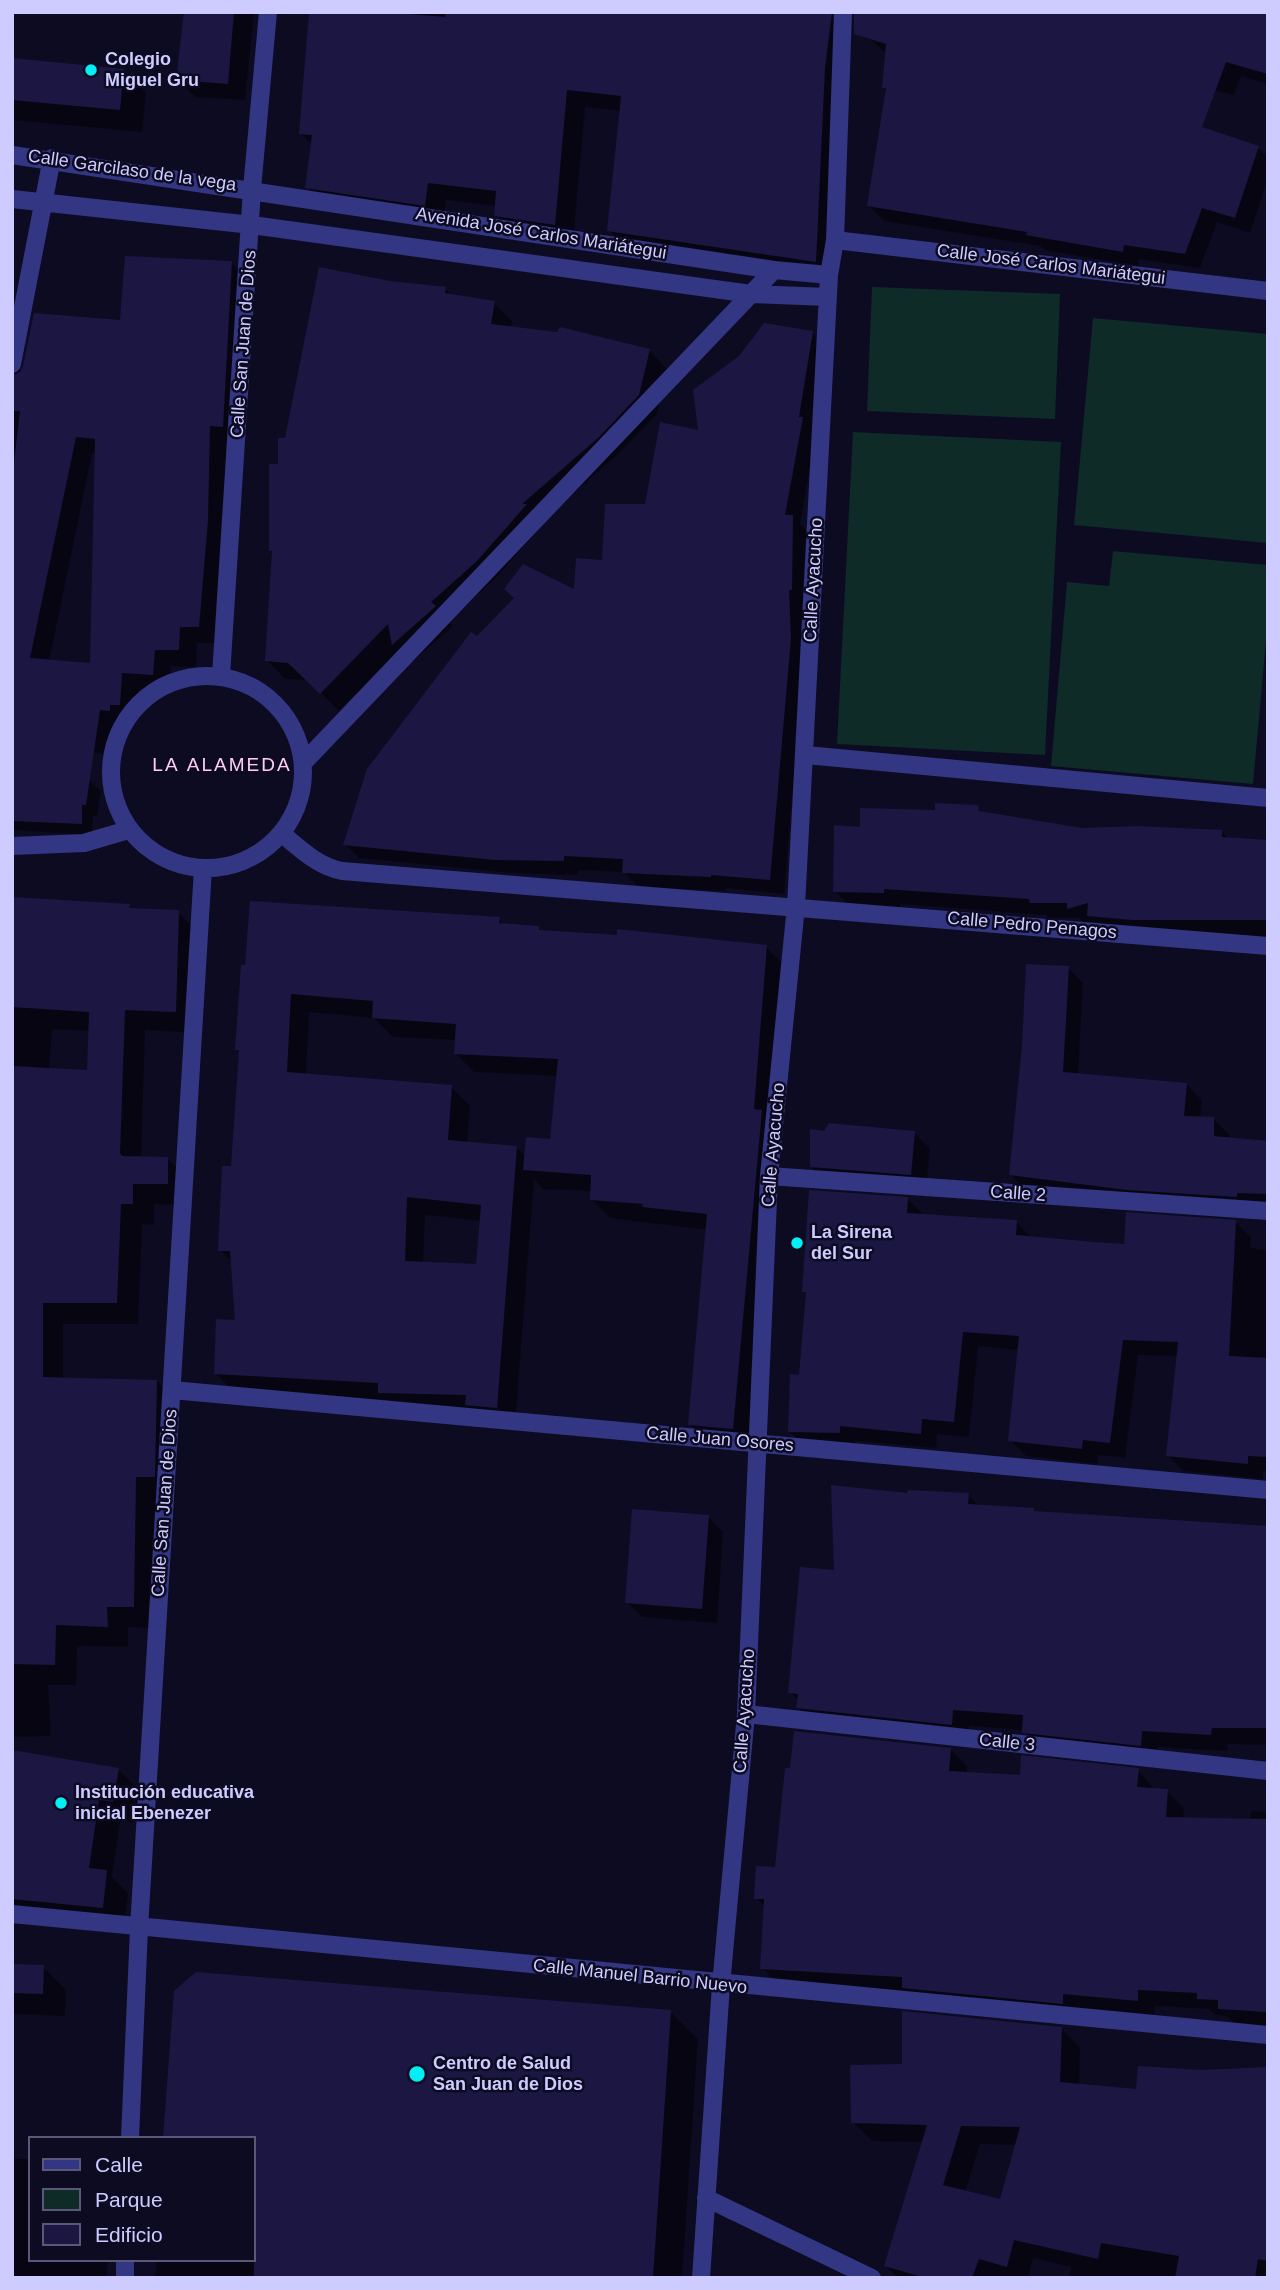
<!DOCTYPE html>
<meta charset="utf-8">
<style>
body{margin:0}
#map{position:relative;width:1280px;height:2290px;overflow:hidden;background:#0d0b21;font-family:Helvetica,sans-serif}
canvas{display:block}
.frame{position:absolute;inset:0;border:14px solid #cdcbff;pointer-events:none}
.legend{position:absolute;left:28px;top:2136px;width:228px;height:126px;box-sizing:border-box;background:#0d0b21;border:2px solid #5a587a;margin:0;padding:9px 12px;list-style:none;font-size:21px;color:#cdcbff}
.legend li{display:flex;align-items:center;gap:14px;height:35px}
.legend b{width:35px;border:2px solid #5a587a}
</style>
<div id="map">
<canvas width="1280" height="2290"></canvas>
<div class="frame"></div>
<ul class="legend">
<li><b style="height:9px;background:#333683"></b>Calle</li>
<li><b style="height:19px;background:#0e2b28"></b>Parque</li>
<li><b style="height:19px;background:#1c1643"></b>Edificio</li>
</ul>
</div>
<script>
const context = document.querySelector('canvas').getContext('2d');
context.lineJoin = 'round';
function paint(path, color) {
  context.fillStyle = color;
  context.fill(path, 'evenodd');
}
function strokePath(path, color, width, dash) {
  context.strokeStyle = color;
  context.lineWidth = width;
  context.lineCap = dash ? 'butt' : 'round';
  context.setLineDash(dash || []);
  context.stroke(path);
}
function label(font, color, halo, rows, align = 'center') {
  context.font = font + ' Helvetica,sans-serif';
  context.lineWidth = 5;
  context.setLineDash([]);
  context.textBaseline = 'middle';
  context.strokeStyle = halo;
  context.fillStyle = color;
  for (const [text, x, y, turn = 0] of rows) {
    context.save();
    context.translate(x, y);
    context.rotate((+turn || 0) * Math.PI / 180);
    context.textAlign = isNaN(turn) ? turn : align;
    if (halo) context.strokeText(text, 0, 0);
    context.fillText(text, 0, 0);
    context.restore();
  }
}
paint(new Path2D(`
 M872,287L1060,294L1055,419L867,411Z
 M1093,318L1268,334V543L1074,525Z
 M853,432L1061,442L1045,755L837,744Z
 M1113,551L1268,565V619L1253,784L1051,766L1067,582L1109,586Z`), '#0e2b28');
paint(new Path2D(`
 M185,12H254L245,100L195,97L178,80Z
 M309,12L830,14L848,33L833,280L627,249L609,231L621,111L585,107L573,243L514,234L496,216V206L446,200L443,223L325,205L307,187L312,145L301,133Z
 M1268,12V84L1241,76L1234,95L1095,63L1087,91L1258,148L1268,158V179L1250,233L1217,222L1200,268L1139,259L1138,266L1044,250L1040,246L884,221L869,206L887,91L883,87L887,54L868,37Z
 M12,59L123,70L146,93L142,132L12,120Z
 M231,263L249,280L239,443L226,442L224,539L215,643H197L196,667L171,666L170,691L139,690L136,722L127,721L126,727L117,726L112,756L12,738V315L27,330L19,374ZM92,453H97L92,665L49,662Z
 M390,283L445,289L453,296L494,303L512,321L511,328L649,350L667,369L657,414L616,456L542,521L544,523L495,579L448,621L453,626L412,662L399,650L339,711L308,680L285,679L267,660L274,554L270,551L280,466L287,440Z
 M812,333L827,347L816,433L800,524L807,531L805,604H802L804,654L784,894L725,888V891L638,887L624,872L578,870V875L511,873L359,858L345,844L478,639L575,591L604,562L700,432Z
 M12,775L89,780L101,791L97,816H93L92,835L12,830Z
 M977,807L983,813L1082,830L1221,831L1229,839L1268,841V947L1261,946L1250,935H1149L1105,932L1095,921L1085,924L1079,918H1049L1045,915L900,904V908H852L835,891L862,829L937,811Z
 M12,899L178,912L199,933L197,1033L145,1030L141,1158L168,1159L189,1180L188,1205L154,1204V1225L142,1224L138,1324H63V1379L157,1381L178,1403L175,1498H157L155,1628L128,1627V1647L77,1646L76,1685H48L51,1736L12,1737ZM52,1029L90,1031L89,1072L49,1070Z
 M499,919L505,926L538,928L542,932L766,947L785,966L751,1447L709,1443L690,1425L707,1230L610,1218L591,1199L592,1191L543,1189L534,1179L515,1426L399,1411L388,1400L234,1392L215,1373L237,1322L233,1263L220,1250L233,1168L241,1054L237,1050L242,967ZM309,1012L374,1018L393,1037L457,1040L455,1053L474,1072L558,1076L551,1141L526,1157L516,1147L467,1144L470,1106L451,1087L306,1075ZM425,1215L481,1221L478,1265L423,1263Z
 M1068,968L1083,983L1078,1075L1186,1084L1202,1100L1200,1119H1213L1229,1134V1140L1268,1143V1208L1026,1190L1011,1175Z
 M914,1133L930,1148L926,1189L827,1182L812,1167Z
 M908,1199L924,1215L1016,1222L1032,1238L1126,1246L1235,1222L1251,1237L1250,1248L1268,1250V1471H1263V1479L1183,1471L1168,1455L1179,1356L1138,1355L1125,1458L1098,1455L1097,1464L1026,1456L1010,1440L1020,1350L978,1346L969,1437L937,1434L936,1448L855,1441V1448L806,1447L790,1432L800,1377L807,1295L804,1291Z
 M909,1495H968L979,1506L1034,1510L1037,1513L1268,1527V1745L1228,1744L1227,1751L1158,1747L1157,1762L1040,1749L1024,1730L969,1726L968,1741L815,1724L798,1707L799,1701L790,1692L836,1572Z
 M708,1517L723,1532L717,1623L642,1617L627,1602Z
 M950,1749L967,1766L966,1773L1021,1777L1138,1770L1155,1790L1167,1791L1184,1808L1183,1820L1236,1822V1818L1250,1819L1251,1811L1268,1812V2027L1236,2025L1227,2016L1215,2015L1209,2009L1155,2006L1154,2017L779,1985L762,1968L766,1908L756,1898L777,1869Z
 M12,1756L118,1769L140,1791L134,1823L120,1821L112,1877L128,1893L124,1928L12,1907Z
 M12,1965L43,1967L66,1990L65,2016L13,2014L12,2036Z
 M670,2012L698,2039L682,2278H155L157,2260H254V2138Z
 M1061,2028L1080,2048L1079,2086L1138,2091L1201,2071L1268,2069V2278H1069L1071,2267L1033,2258L1028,2278H898L886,2266L923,2142L872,2141L853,2122L904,2066ZM980,2144L1017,2145L1001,2201L965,2192Z
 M29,2136H95L97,2138H30V2148Z
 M12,2159H30V2260H108L106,2278H12Z`), '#0007');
paint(new Path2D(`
 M184,12H234L228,84L176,80Z
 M309,12H385L445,17L446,12H832L825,68L816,262L607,231L621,96L567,90L555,225L494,216L496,191L428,183L425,206L305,188L312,135L299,134Z
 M854,12H1268V74L1226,62L1202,127L1259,146L1235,218L1202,208L1185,254L1124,245L1123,252L1026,235L1027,232L867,206L886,88H882L886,44L854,34Z
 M12,58L124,69L120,110L12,100Z
 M125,256L232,261L223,427L210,426L208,520L199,627H180L179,650H155L153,675L122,673L120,705H110V711L100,710L86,805H82V824L12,821V479L20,411H12V375L20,372L23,366L34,313L120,320ZM76,437L95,439L90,663L30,658Z
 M319,267L390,281L446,287L445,293L495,301L491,324L557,332L560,327L650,349L639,395L598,438L522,504H527L477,561L431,602L436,606L392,645L388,624L320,694L288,663L265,661L272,551H269V464H278V438H285Z
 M764,323L813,331L799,417H803L785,515H793L792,590H789L791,638L770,880L711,875V877L622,873L623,859L564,856V861L495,860L343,845L367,769L471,632L477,636L514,598L504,589L523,564L574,589L576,558L602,560L605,504H645L660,422L698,430L693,390L739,356Z
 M935,803L978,805L979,811L1082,828L1138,826L1222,830V837L1268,840V920H1132L1087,916L1088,903L1067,909V903H1030L1029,899L884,889V893L833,892L834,825L860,827V808L935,810Z
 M12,897L130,904L129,908L179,910L176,1012L125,1010L120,1153L122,1156L168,1157V1184H133V1204H121L117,1303H43V1377L157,1380L155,1477H136L134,1607H107L108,1627L56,1625L55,1665L12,1664V1066L87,1070L89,1012L12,1007Z
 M250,901L500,917L499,923L539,926V930L617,935V929L767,945L754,1109L762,1110L733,1429L688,1425L707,1214L642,1207L643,1204L590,1200L591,1175L523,1170L526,1137L550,1139L558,1059L454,1054L456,1024L372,1018L373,1001L291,994L287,1072L452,1085L448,1140L517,1146L497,1408L465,1405L466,1395L378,1393V1383L214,1374L216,1319L235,1320L230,1251H218L222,1166H231L239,1050H235L241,965H245ZM407,1197L481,1205L476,1264L405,1261Z
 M1026,964L1069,966L1063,1072L1187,1083L1184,1116L1214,1117V1136L1268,1141V1194L1237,1193V1197L1127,1190L1009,1175L1022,1045Z
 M829,1123L915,1131L911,1175L810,1167V1129L824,1131Z
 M809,1190L908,1197L907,1213L1017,1220L1016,1235L1094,1242L1124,1244L1126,1212L1236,1220L1229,1356L1268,1358V1457L1248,1456V1464L1166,1456L1178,1342L1123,1340L1110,1443L1083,1440L1082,1449L1008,1441L1019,1336L963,1332L954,1422L922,1419L921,1434L840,1426V1433L788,1432L790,1374L799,1375L806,1292H802Z
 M831,1485L907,1493L908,1490L969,1493L968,1504L1034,1508V1511L1268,1526V1728H1212L1211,1735L1142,1731L1141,1746L1022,1733L1023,1715L953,1710L952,1725L796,1708L798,1694L788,1693L800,1567L834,1570Z
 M632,1509L709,1515L702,1609L625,1603Z
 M794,1731L951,1748L949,1771L1020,1775L1021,1755L1139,1768L1137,1787L1168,1789L1166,1817L1268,1819V2012L1218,2009V2000L1197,1999V1993L1138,1990V2001L1063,1994V2004L902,1988V1977L760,1969L764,1899H754L756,1866L775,1867L785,1768H790Z
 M12,1750L119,1768L113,1802L99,1800L89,1868L107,1870L103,1908L12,1899Z
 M12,1964L44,1965L43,1994L12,1993Z
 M196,1972L671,2010L653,2278H254V2138H163L174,1991Z
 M902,2011L1062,2027L1060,2082L1136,2089L1138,2066L1201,2070L1268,2067V2261L1258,2259L1255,2278H1175L1179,2256L1101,2243L1098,2259L1014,2240L1007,2267L979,2259L972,2278H926L884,2266L927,2125L851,2123L850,2065L902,2064ZM961,2126L1020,2127L1000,2199L943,2185Z`), '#1c1643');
strokePath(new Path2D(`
 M12,155L774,270L829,275
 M12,199L252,225L751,294L828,297
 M835,240L1268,291
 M12,364L52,158
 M111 772a96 96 0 1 1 192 0a96 96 0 1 1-192 0Z
 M221,676L252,189L268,12
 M806,755L1268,798
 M304,762L774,270
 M281,833C301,849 317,866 342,871L1268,946
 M12,846L84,843L128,830
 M769,1176L1268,1211
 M172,1390L1268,1490
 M746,1714L1268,1771
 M130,2138L139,1928L203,868
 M706,2198L872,2278
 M125,2278V2260
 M701,2278L721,1985L746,1714L769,1176L796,906L829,275L835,240L843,12`), '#333683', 18);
strokePath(new Path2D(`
 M12,1914L1268,2035`), '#333683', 18);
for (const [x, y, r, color] of [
 [91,70,7,"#00f0f6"],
 [797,1243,7,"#00f0f6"],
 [61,1803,7,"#00f0f6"],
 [417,2074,9,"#00f0f6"]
]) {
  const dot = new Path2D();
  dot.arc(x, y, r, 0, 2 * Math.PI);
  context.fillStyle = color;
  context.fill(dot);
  strokePath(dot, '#0d0b21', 2.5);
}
label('bold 18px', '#cdcbff', '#0d0b21', [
 ["Colegio",105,60],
 ["Miguel Gru",105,81],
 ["La Sirena",811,1233],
 ["del Sur",811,1254],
 ["Institución educativa",75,1793],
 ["inicial Ebenezer",75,1814],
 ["Centro de Salud",433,2064],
 ["San Juan de Dios",433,2085]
], 'left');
label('18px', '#cdcbff', '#0d0b21', [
 ["Calle Garcilaso de la vega",132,171,8],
 ["Avenida José Carlos Mariátegui",541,234,9],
 ["Calle José Carlos Mariátegui",1051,265,7],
 ["Calle San Juan de Dios",244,344,-86],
 ["Calle Ayacucho",814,580,-87],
 ["Calle Pedro Penagos",1032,926,5],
 ["Calle Ayacucho",774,1145,-85],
 ["Calle 2",1018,1194,4],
 ["Calle Juan Osores",720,1440,5],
 ["Calle San Juan de Dios",165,1503,-86],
 ["Calle Ayacucho",745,1711,-86],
 ["Calle 3",1007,1743,6],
 ["Calle Manuel Barrio Nuevo",640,1977,6]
]);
context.letterSpacing = '2px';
label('19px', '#ffcdf1', '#0d0b21', [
 ["LA ALAMEDA",222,766]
]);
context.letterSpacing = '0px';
</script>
